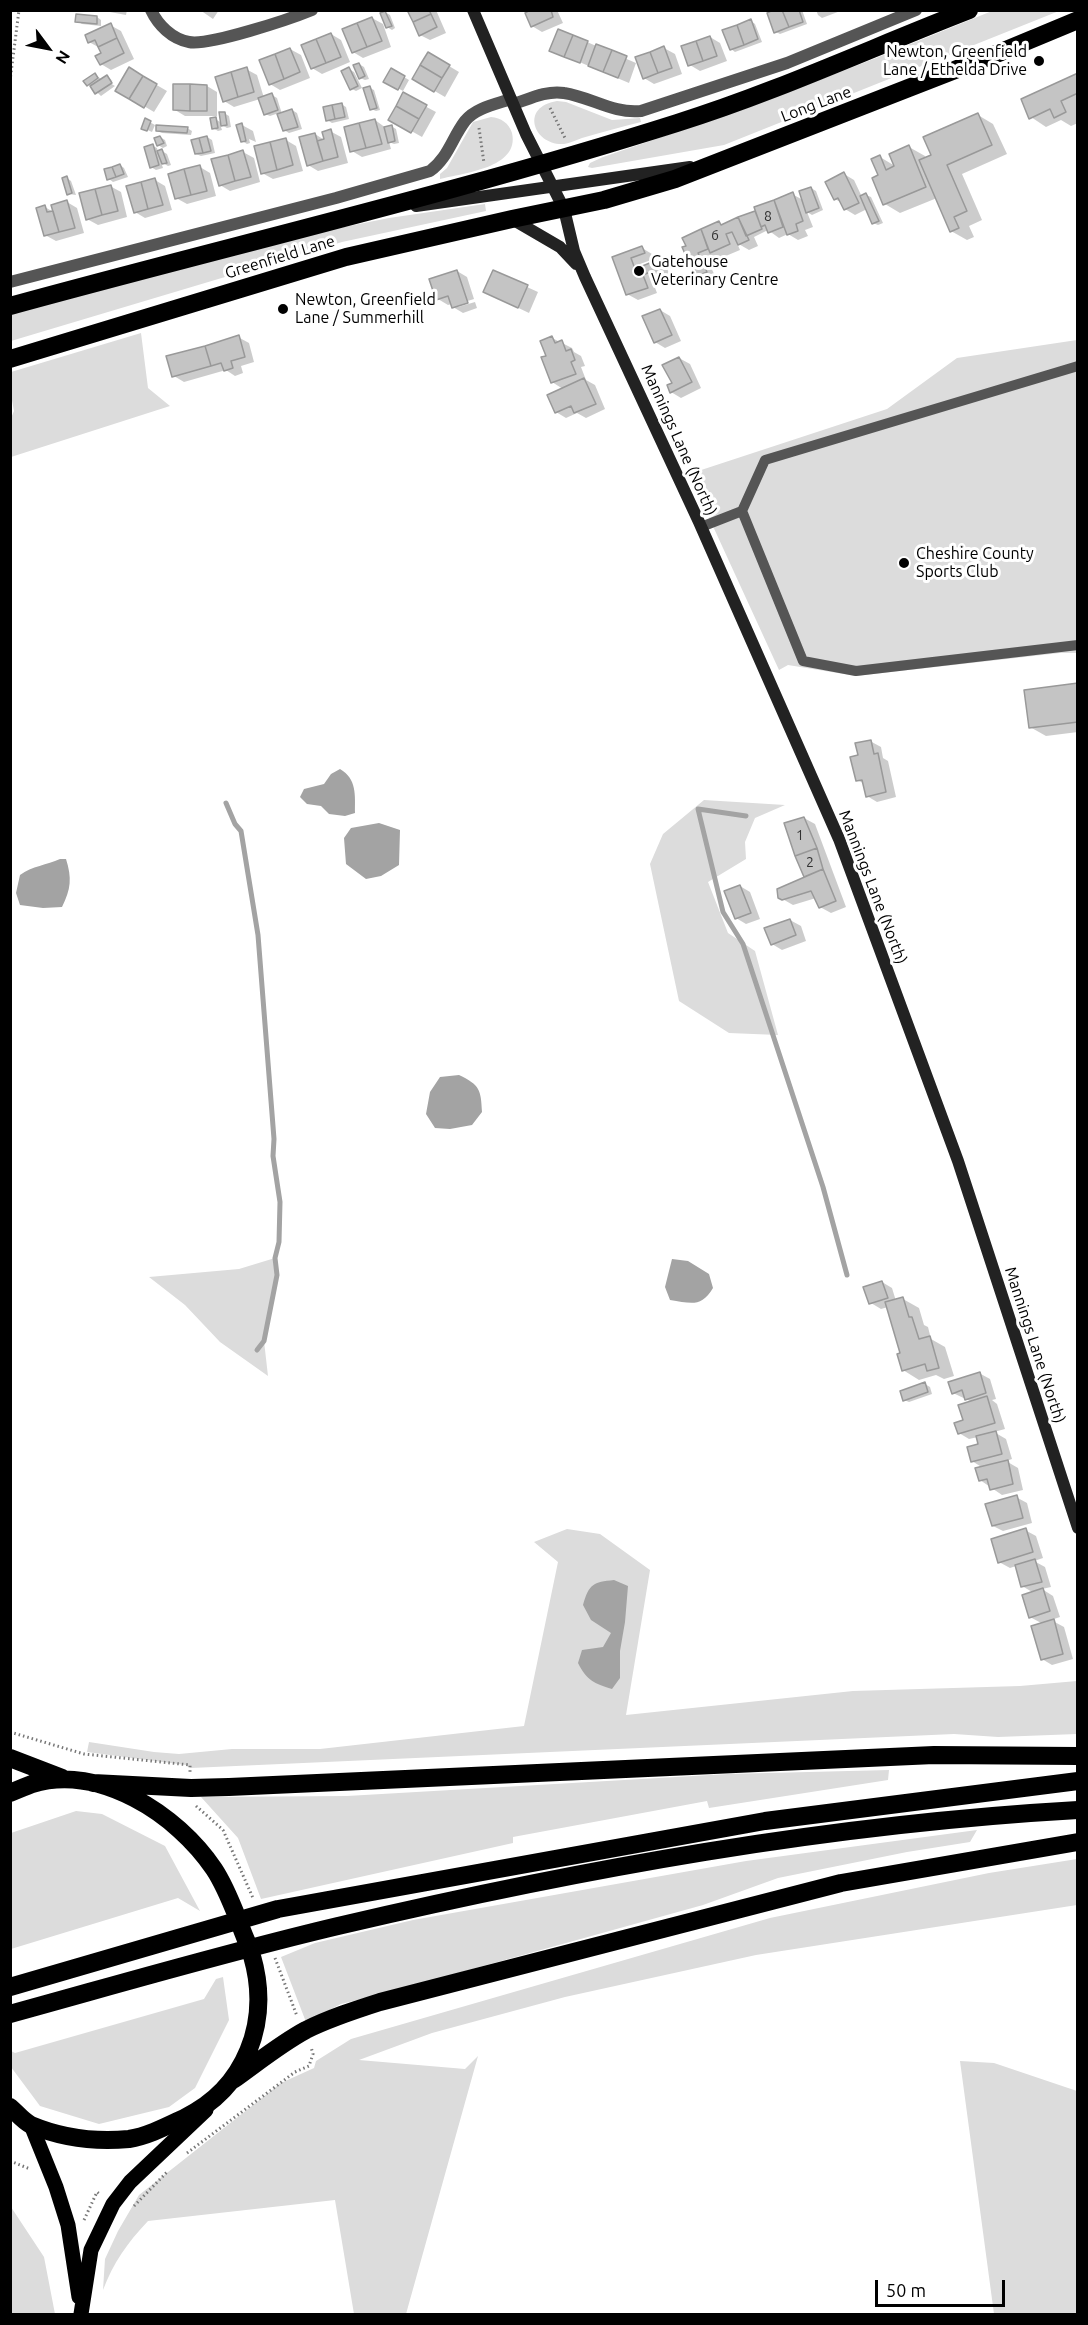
<!DOCTYPE html>
<style>
body{margin:0}
#map{position:relative;width:1088px;height:2325px;overflow:hidden;background:#fff;font-family:Ubuntu,sans-serif}
canvas{display:block}
.frame{position:absolute;inset:0;border:12px solid #000;pointer-events:none}
.north{position:absolute;left:18px;top:18px;width:60px;height:60px;-webkit-text-stroke:4px #fff;paint-order:stroke;rotate:122deg;font-size:16px;font-weight:700;line-height:24px;text-align:center;color:#000}
.north::after{content:'';display:block;margin:auto;width:21px;height:27px;background:#000;clip-path:polygon(50% 0,100% 100%,50% 72%,0 100%)}
.scale{position:absolute;left:875px;top:2280px;width:130px;height:27px;box-sizing:border-box;border:3px solid #000;border-top:0;padding-left:8px;font-size:18px;line-height:21px;white-space:nowrap;color:#000;-webkit-text-stroke:4px #fff;paint-order:stroke}
</style>
<div id="map">
<canvas width="1088" height="2325"></canvas>
<div class="frame"></div>
<div class="north">N</div>
<div class="scale">50 m</div>
</div>
<script>
const context = document.querySelector('canvas').getContext('2d');
context.lineJoin = 'round';
function paint(path, color) {
  context.fillStyle = color;
  context.fill(path, 'evenodd');
}
function strokePath(path, color, width, dash) {
  context.strokeStyle = color;
  context.lineWidth = width;
  context.lineCap = dash ? 'butt' : 'round';
  context.setLineDash(dash || []);
  context.stroke(path);
}
function label(font, color, halo, rows, align = 'center') {
  context.font = font + ' Ubuntu,sans-serif';
  context.lineWidth = 6;
  context.setLineDash([]);
  context.textBaseline = 'middle';
  context.strokeStyle = halo;
  context.fillStyle = color;
  for (const [text, x, y, turn = 0] of rows) {
    context.save();
    context.translate(x, y);
    context.rotate((+turn || 0) * Math.PI / 180);
    context.textAlign = isNaN(turn) ? turn : align;
    if (halo) context.strokeText(text, 0, 0);
    context.fillText(text, 0, 0);
    context.restore();
  }
}
paint(new Path2D(`
 M992,11H1059L724,145L592,168L588,167L590,163L603,157L747,108L876,58Z
 M557,101L566,102L612,120L640,118L641,122C621,127 602,132 582,138C576,140 570,143 564,144C534,146 519,107 557,101Z
 M491,117C501,118 509,123 512,133C520,168 463,173 440,179V174L447,168L473,122Z
 M485,204L486,211L342,242L11,341V313L299,236L389,218Z
 M141,333L148,388L170,406L11,457V418L14,411L11,395V372Z
 M1077,340V653H1060L856,676L788,665L779,670L689,474L887,409L957,358Z
 M704,800L785,805L755,818L745,842L746,859L708,882L728,933L755,951L778,1035L729,1033L679,1001L650,864L663,834Z
 M275,1258L277,1275L264,1341L268,1376L220,1342L185,1305L149,1277L239,1269Z
 M567,1529L600,1534L650,1570L626,1715L853,1691L1020,1686L1077,1681V1734L998,1737L954,1734L191,1768L186,1765L87,1752L89,1742L154,1752L179,1754L232,1749H320L524,1726L558,1562L534,1542Z
 M889,1770L888,1780L709,1808L707,1801L513,1837V1843L261,1899L238,1838L201,1797L347,1796L728,1774Z
 M76,1811L102,1814L165,1846L200,1911L178,1898L11,1949V1833Z
 M977,1830L970,1842L907,1852L778,1878L703,1905L386,1993L341,2004L306,2022L281,1957L315,1943L413,1920L746,1861Z
 M1077,1859V1905L756,1955L565,1997L432,2033L359,2060L465,2069L478,2056L406,2314H354L335,2200L148,2221C128,2242 113,2263 103,2290L105,2259L118,2231L139,2195L281,2083L314,2068L316,2061L351,2039L770,1918L989,1873Z
 M223,1977L229,2020L195,2088L169,2107L99,2124L40,2106L11,2067V2051L15,2053L204,1999L216,1979Z
 M960,2061L994,2063L1077,2091V2314H994Z
 M11,2207L44,2257L55,2314H11Z`), '#dcdcdc');
paint(new Path2D(`
 M340,769C357,779 355,795 355,813L345,816L329,814L321,806L307,804L300,797L304,789L324,784L331,774Z
 M379,823L400,830L399,865L381,876L366,879L346,864L344,838L351,828Z
 M60,859H66C72,878 71,889 62,907L43,908L20,905L16,893L20,875C32,866 47,865 60,859Z
 M459,1075C480,1085 481,1090 482,1112L472,1125L450,1129L435,1128L426,1114L430,1092L440,1077Z
 M672,1259L688,1261L709,1274L713,1288C701,1308 691,1303 670,1300L665,1287Z
 M614,1580L628,1586L625,1622L620,1651V1678L612,1689C594,1683 587,1681 578,1663L582,1650L603,1647L611,1633L591,1620L583,1605C589,1584 593,1582 614,1580Z`), '#a3a3a3');
paint(new Path2D(`
 M99,10H127L126,15Z
 M200,10H219L213,19Z
 M409,10H436L446,33L430,40L420,35Z
 M525,10H557L563,23L542,32L532,26Z
 M778,10H802L807,24L780,34L776,32Z
 M816,10H843L822,18L818,15Z
 M385,12L390,15L395,28L392,30L387,27Z
 M97,17L101,20V26L82,24L77,21Z
 M372,18L383,24L391,47L363,58L353,52Z
 M751,21L755,24L762,42L735,52L731,49Z
 M110,25L121,31L134,59L111,70L101,64L103,53L100,48L89,42Z
 M331,34L341,40L350,62L322,74L312,68Z
 M710,37L720,43L727,61L700,71L690,65Z
 M587,42L636,63L629,83L551,50Z
 M664,48L675,54L682,74L654,84L644,78Z
 M290,49L301,55L310,78L280,90L270,84Z
 M429,54L459,72L445,97L414,79Z
 M359,64L364,67L369,79L365,80L360,78Z
 M129,69L167,91L154,112L117,90Z
 M246,69L257,75L264,98L272,95L277,98L282,114L292,110L297,113L302,129L289,133L284,130L279,113L270,116L265,114L260,99L234,107L224,101Z
 M349,69L354,72L362,88L356,91L352,89Z
 M392,70L409,80L403,91L385,81Z
 M95,74L102,80L107,77L113,81L106,78L105,80L115,86L101,96L85,81Z
 M1078,75V123L1071,126L1061,120L1046,127L1031,117Z
 M175,86H207L217,92V116H185L175,110Z
 M370,88L374,90L380,110L376,111L371,109Z
 M404,95L436,112L422,137L390,119Z
 M341,104L346,107L349,119L332,123L327,120Z
 M224,113L229,116L231,127L227,128L220,124L222,130L218,131L213,128L215,119L222,123Z
 M978,115L993,124L1007,154L962,174L982,220L969,226L974,237L967,240L951,231L937,198L900,213L885,204L880,176V157L895,166L909,147L925,156L926,159L933,156Z
 M146,120L155,125L152,132L143,128Z
 M375,120L386,128L391,126L396,129L399,143L394,144L389,142L391,149L362,157L352,151Z
 M242,125L253,131L256,142L249,139L250,143L247,144L242,141Z
 M187,128L192,131L191,135L162,133L157,131Z
 M330,131L341,137L348,163L318,171L308,165L315,134L326,141Z
 M160,137L165,140L167,146L163,148L158,145Z
 M207,137L212,140L215,153L201,156L196,154Z
 M286,140L296,146L303,171L273,179L262,173Z
 M153,146L157,148L158,152L162,151L167,154L171,165L168,166L161,162L163,168L156,170L151,167Z
 M243,152L254,158L260,182L230,191L220,185Z
 M120,165L124,168L128,177L113,182L109,179Z
 M200,167L210,173L216,196L187,204L176,198Z
 M844,174L854,180L862,197L866,195L871,197L883,223L878,225L873,223L867,209L855,215L845,209L842,203L835,199Z
 M67,178L71,181L76,195L69,194Z
 M155,180L165,186L172,210L145,218L135,212Z
 M110,186L121,192L127,217L98,225L87,219Z
 M811,188L816,191L823,210L812,215L807,212L813,227L805,230L808,236L798,240L788,234L779,238L768,230L754,237L758,246L749,250L737,243L740,250L721,258L716,255L707,259L716,278L707,282L697,276L684,248L688,246L684,239L719,223L724,225L755,212L759,215L756,208L792,194L803,200Z
 M67,202L77,208L84,233L56,241L45,235V207L55,213Z
 M642,248L652,254L654,259L640,264L642,268L657,262L667,268L672,282L664,285L655,280H652L657,293L638,300L627,294L614,258Z
 M457,271L467,277L474,299L458,304V307L475,302L477,308L463,313L453,307L452,304L448,305L438,299Z
 M494,272L538,292L529,313L485,292Z
 M660,310L670,316L681,341L665,348L655,342Z
 M238,337L249,343L254,362L241,366L243,373L235,376L226,370L184,382L174,376Z
 M552,338L572,348L574,352L581,356L585,366L581,367L586,380L595,385L605,409L586,418L577,413L566,418L556,412L563,389L552,382L548,357Z
 M679,358L690,364L701,388L681,398L671,392Z
 M1078,685V732L1046,736L1030,727Z
 M870,741L881,747L883,758L888,761L896,797L877,802L867,796L865,784L857,780L860,757Z
 M804,818L815,824L846,907L831,913L820,907L816,898L793,905L779,897L806,880L786,824Z
 M740,886L750,892L760,919L746,924L736,918Z
 M790,920L801,926L806,941L782,950L772,944Z
 M882,1282L892,1288L896,1301L903,1299L919,1308L924,1325L928,1327L931,1339L945,1347L954,1376L944,1379L936,1375L919,1380L903,1370L902,1354L888,1307L881,1309L871,1303Z
 M979,1373L990,1379L996,1399L992,1400L997,1404L1005,1429L994,1432L1006,1439L1012,1459L1006,1461L1018,1468L1023,1490L1002,1495L980,1480L983,1468L972,1461L980,1446L978,1437L969,1439L959,1433L972,1402L953,1393Z
 M925,1384L930,1387L932,1394L909,1402L904,1400Z
 M1016,1497L1027,1503L1032,1523L1003,1531L993,1526Z
 M1025,1530L1036,1536L1043,1558L1034,1561L1045,1567L1051,1587L1042,1589L1053,1596L1060,1617L1051,1620L1064,1627L1073,1659L1052,1665L1042,1659L1043,1624L1030,1617L1034,1593L1022,1586L1016,1566L1010,1568L999,1562Z`), '#0003');
strokePath(new Path2D(`
 M226,803L235,824L241,831L258,935L274,1139L273,1156L280,1202L279,1242L275,1258L277,1275L264,1341L257,1350
 M746,816L698,809L723,912L743,944L823,1187L847,1275`), '#a3a3a3', 5);
const building = new Path2D(`
 M407,10H429L431,14L413,22Z
 M530,10H551L553,17L531,27L525,13Z
 M773,10H782L789,27L774,33L767,13Z
 M782,10H799L803,22L789,27Z
 M385,11L392,26L386,28L380,13Z
 M76,14L97,16V24L75,22Z
 M431,14L437,27L419,36L413,22Z
 M372,17L382,41L367,47L357,23Z
 M751,19L758,39L744,45L737,25Z
 M111,23L117,38L98,47L95,40L88,43L85,35Z
 M357,23L367,47L352,53L342,29Z
 M737,25L744,45L730,50L722,30Z
 M558,29L573,35L564,57L549,51Z
 M331,33L341,57L326,63L316,39Z
 M573,35L588,41L580,63L564,57Z
 M710,36L717,56L703,61L696,41Z
 M117,38L124,53L100,65L95,56L101,53L98,47Z
 M316,39L326,63L311,69L301,45Z
 M696,41L703,61L688,66L681,46Z
 M596,44L612,50L603,72L588,66Z
 M664,46L672,68L658,73L650,52Z
 M290,48L300,72L284,79L275,54Z
 M612,50L627,56L618,78L603,72Z
 M428,52L450,65L442,78L420,65Z
 M650,52L658,73L643,79L635,57Z
 M275,54L284,79L269,85L259,60Z
 M359,63L365,76L359,79L353,65Z
 M420,65L442,78L434,92L412,79Z
 M129,67L143,76L129,99L115,91Z
 M247,67L254,92L238,97L231,72Z
 M349,67L358,86L350,90L341,71Z
 M391,68L405,76L398,90L383,82Z
 M231,72L238,97L223,102L215,77Z
 M95,73L98,78L87,86L83,81Z
 M1078,73V93L1061,101L1066,112L1054,118L1050,109L1029,119L1021,99Z
 M107,75L112,83L95,94L90,86Z
 M143,76L157,84L144,108L129,99Z
 M173,84H190V111L173,110Z
 M190,84L207,85V111H190Z
 M370,86L377,108L370,110L363,88Z
 M403,92L427,105L419,119L396,106Z
 M272,93L278,110L264,115L258,98Z
 M342,103L345,117L335,119L332,105Z
 M332,105L335,119L326,121L323,107Z
 M396,106L419,119L411,133L388,120Z
 M292,109L298,127L283,131L277,114Z
 M219,112H225L227,125L221,126Z
 M978,113L992,145L947,165L967,211L954,217L959,228L950,232L919,160L931,155L923,137Z
 M216,117L218,128L212,129L210,118Z
 M145,118L151,121L147,131L141,129Z
 M375,119L382,144L366,148L359,123Z
 M242,123L246,141L241,142L236,125Z
 M359,123L366,148L350,152L344,127Z
 M156,125L188,127L187,133L156,131Z
 M392,125L395,141L388,143L384,127Z
 M331,129L338,157L323,161L317,141L324,139L322,132Z
 M315,133L323,161L307,166L299,137Z
 M160,136L164,143L157,146L154,138Z
 M207,136L211,151L203,153L199,138Z
 M199,138L203,153L195,154L191,140Z
 M286,138L293,165L277,170L270,142Z
 M270,142L277,170L261,174L254,146Z
 M153,144L159,165L150,168L144,147Z
 M909,145L926,187L883,205L872,178L878,175L871,159L880,155L886,170L894,166L889,154Z
 M162,149L167,163L162,164L157,151Z
 M243,150L251,177L235,181L228,155Z
 M228,155L235,181L219,186L211,159Z
 M120,164L124,174L116,177L112,167Z
 M200,165L207,191L191,195L184,169Z
 M112,167L116,177L107,180L104,169Z
 M184,169L191,195L175,199L168,174Z
 M844,172L859,203L844,210L838,198L834,200L825,182Z
 M67,176L72,193L67,195L62,178Z
 M155,178L163,205L148,209L141,182Z
 M141,182L148,209L134,213L126,186Z
 M111,185L118,211L102,215L95,189Z
 M811,187L819,208L806,213L799,191Z
 M95,189L102,215L86,220L79,193Z
 M793,192L803,221L796,224L798,231L787,235L774,200Z
 M866,193L879,221L872,224L860,196Z
 M67,200L75,228L59,232L51,205Z
 M774,200L783,227L768,233L765,225L761,227L754,207Z
 M45,205L47,212L53,211L59,232L44,236L36,208Z
 M755,211L762,229L746,236L738,217Z
 M738,217L749,240L738,245L732,232L726,234L730,244L710,253L701,229L719,221L721,225Z
 M701,229L708,249L698,253L707,272L695,277L682,247L686,246L682,238Z
 M642,246L645,253L631,258L635,269L657,260L663,276L653,280L650,272L643,275L648,288L626,295L612,257Z
 M457,270L468,303L452,308L448,296L436,300L429,279Z
 M493,270L528,285L518,308L483,292Z
 M660,309L672,335L654,343L642,316Z
 M239,335L245,357L231,361L233,368L224,371L221,363L211,366L205,346Z
 M552,336L555,343L562,340L566,351L571,349L575,360L571,362L576,374L551,383L541,357L546,356L540,341Z
 M205,346L211,366L172,377L166,356Z
 M679,357L692,382L670,393L667,385L672,383L662,365Z
 M584,378L596,404L574,413L571,406L555,413L547,395Z
 M1078,683V722L1029,728L1024,690Z
 M871,740L874,754L878,753L886,792L866,797L862,780L856,781L850,757L858,755L855,743Z
 M804,817L817,848L795,856L784,823Z
 M817,848L823,869L804,877L795,856Z
 M823,869L836,901L819,908L811,891L782,900L778,898L777,889Z
 M740,885L751,913L735,919L724,891Z
 M790,919L796,935L771,945L764,928Z
 M882,1281L888,1298L869,1304L863,1287Z
 M903,1297L909,1317H912L919,1339L930,1336L939,1368L927,1371L925,1364L902,1371L897,1354L900,1353L885,1302Z
 M980,1372L986,1393L965,1400L962,1390L952,1394L948,1382Z
 M925,1382L928,1392L903,1401L900,1391Z
 M987,1396L995,1423L958,1434L954,1423L963,1420L958,1405Z
 M996,1431L1002,1454L971,1462L967,1447L978,1444L976,1436Z
 M1008,1460L1013,1484L990,1490L987,1479L979,1481L975,1468Z
 M1017,1495L1023,1518L992,1526L985,1504Z
 M1026,1528L1033,1552L998,1563L991,1539Z
 M1035,1559L1042,1582L1021,1587L1015,1565Z
 M1043,1588L1050,1611L1029,1618L1022,1595Z
 M1054,1619L1063,1654L1041,1660L1031,1626Z`);
paint(building, '#c4c4c4');
strokePath(building, '#999', 1.5);
strokePath(new Path2D(`
 M10,81L19,10
 M550,108L566,140
 M479,128L484,163
 M10,1732L84,1754L190,1765V1772
 M196,1806L223,1830L253,1898
 M275,1958L297,2016
 M187,2153L295,2072L309,2066L313,2054L311,2047
 M10,2161L30,2169
 M134,2206L167,2172
 M84,2220L97,2192L101,2195`), '#777', 3, [1.5, 3]);
strokePath(new Path2D(`
 M1078,366L765,460L742,511L803,661L856,671L1078,645
 M701,527L742,511`), '#555', 10);
strokePath(new Path2D(`
 M151,10C158,25 172,39 189,42C209,46 290,19 312,10
 M514,104C529,99 547,90 564,93C591,97 613,114 641,111L787,63L916,10
 M10,282L336,198L430,171C448,158 452,138 465,121C475,108 496,104 511,99`), '#555', 12);
strokePath(new Path2D(`
 M473,10L526,134L564,209L574,251L585,277L699,522L839,839L958,1161L1078,1528
 M416,206L690,167
 M512,219L560,247L576,264`), '#222', 12);
strokePath(new Path2D(`
 M31,2125L56,2187L68,2225L79,2297
 M81,2314L91,2250L113,2204L130,2182L206,2110`), '#000', 15);
strokePath(new Path2D(`
 M10,306C232,245 457,193 677,123C776,92 871,48 969,10
 M10,359L346,257L512,219L604,200L675,179L1001,52L1078,20
 M10,1758L62,1778
 M93,1783L191,1788L229,1787L934,1755L1078,1756
 M10,1793C17,1790 24,1787 32,1784C100,1764 177,1814 214,1869C226,1887 233,1907 241,1927C244,1936 249,1946 252,1956C271,2022 246,2088 184,2118C167,2126 148,2136 129,2139C97,2142 62,2138 31,2125C23,2121 17,2113 10,2107
 M10,1987L278,1909L765,1821L1078,1781
 M10,2014C119,1984 228,1952 338,1926C581,1869 828,1824 1078,1810
 M233,2080C257,2063 280,2044 306,2030C330,2018 355,2010 380,2002L841,1883L1078,1842`), '#000', 18);
for (const [x, y, r, color] of [
 [1039,61,6,"#000"],
 [639,271,6,"#000"],
 [283,309,6,"#000"],
 [904,563,6,"#000"]
]) {
  const dot = new Path2D();
  dot.arc(x, y, r, 0, 2 * Math.PI);
  context.fillStyle = color;
  context.fill(dot);
  strokePath(dot, '#fff', 2);
}
label('14px', '#313131', null, [
 ["8",768,216],
 ["6",715,235],
 ["1",800,835],
 ["2",810,862]
]);
label('16px', '#000', '#fff', [
 ["Newton, Greenfield",1027,52,"right"],
 ["Lane / Ethelda Drive",1027,70,"right"],
 ["Gatehouse",651,262],
 ["Veterinary Centre",651,280],
 ["Newton, Greenfield",295,300],
 ["Lane / Summerhill",295,318],
 ["Cheshire County",916,554],
 ["Sports Club",916,572]
], 'left');
label('16px', '#000', '#fff', [
 ["Long Lane",816,104,-21],
 ["Greenfield Lane",280,257,-17],
 ["Mannings Lane (North)",679,440,66],
 ["Mannings Lane (North)",873,887,69],
 ["Mannings Lane (North)",1035,1345,72]
]);
</script>
